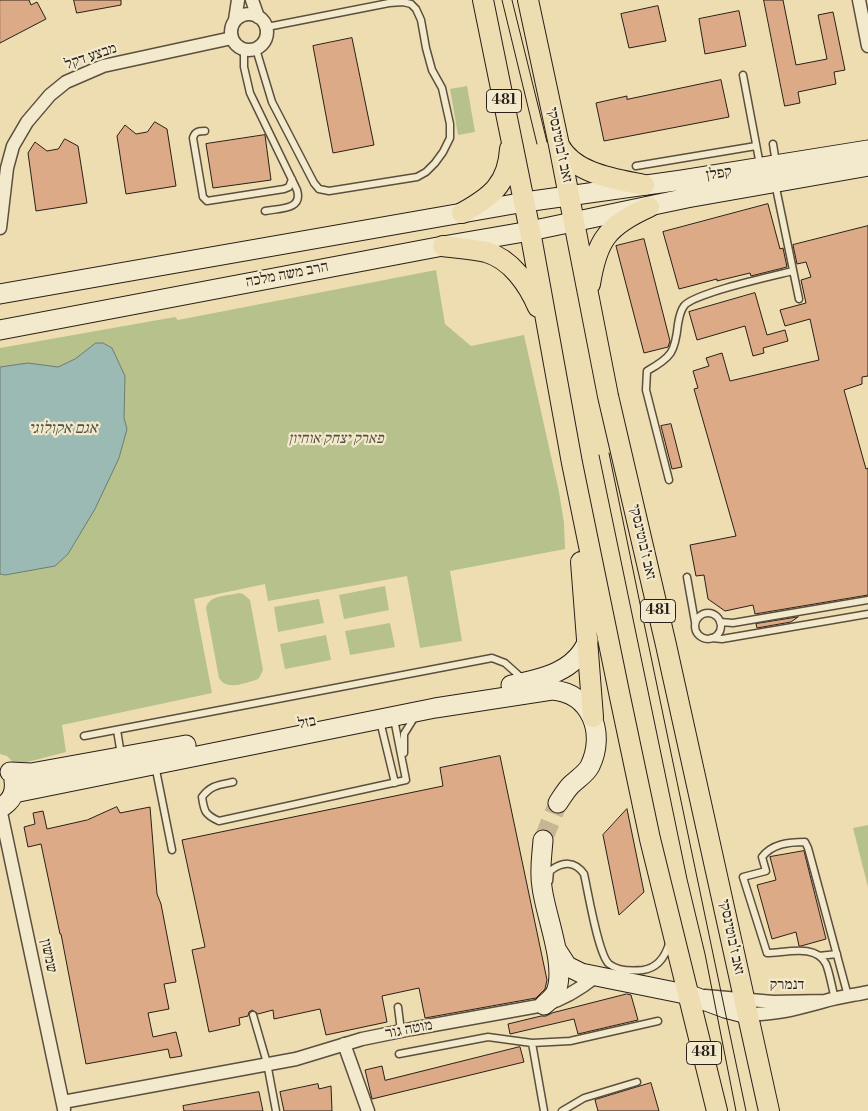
<!DOCTYPE html>
<meta charset="utf-8">
<style>
body{margin:0}
canvas{display:block;background:#edddb0}
</style>
<canvas width="868" height="1111"></canvas>
<script>
const context = document.querySelector('canvas').getContext('2d');
context.lineJoin = 'round';
function paint(path, color) {
  context.fillStyle = color;
  context.fill(path, 'evenodd');
}
function strokePath(path, color, width, dash) {
  context.strokeStyle = color;
  context.lineWidth = width;
  context.lineCap = dash ? 'butt' : 'round';
  context.setLineDash(dash || []);
  context.stroke(path);
}
function label(font, color, halo, rows, align = 'center') {
  context.font = font + ' "Libre Bodoni","Frank Ruhl Libre",serif';
  context.lineWidth = 4.5;
  context.setLineDash([]);
  context.textBaseline = 'middle';
  context.strokeStyle = halo;
  context.fillStyle = color;
  for (const [text, x, y, turn = 0] of rows) {
    context.save();
    context.translate(x, y);
    context.rotate((+turn || 0) * Math.PI / 180);
    context.textAlign = isNaN(turn) ? turn : align;
    if (halo) context.strokeText(text, 0, 0);
    context.fillText(text, 0, 0);
    context.restore();
  }
}
paint(new Path2D(`
 M467,86L475,132L458,135L450,89Z
 M436,270L445,324L471,346L524,335L559,492L564,523L565,549L450,571L462,641L420,648L407,576L268,601L265,584L194,599L212,693L62,725L66,752L16,765L7,756L0,754V348L175,317L178,320Z
 M385,586L389,610L344,619L339,595Z
 M239,593L243,594L250,600L263,670L259,678L256,680C244,683 227,691 219,678L206,608C209,595 227,596 239,593Z
 M319,599L324,623L278,632L274,607Z
 M390,623L395,647L350,655L345,631Z
 M326,635L331,660L285,669L280,644Z
 M868,825V887L853,828Z`), '#b7c18c');
const water = new Path2D(`
 M96,343H103L112,348L125,376L124,418L127,429L119,458L95,509L68,554L55,566L5,575L0,574V367L28,363L58,367L75,359Z`);
paint(water, '#9bbab3');
strokePath(water, '#6e7c75', 1);
const building = new Path2D(`
 M0,0H29L31,5L37,2L46,19L0,43Z
 M74,0H121V5L77,13Z
 M764,0H783L796,65L827,59L818,15L833,12L845,70L834,72L836,84L798,92L800,103L785,106Z
 M658,6L666,41L629,48L621,14Z
 M739,11L746,46L705,54L699,19Z
 M352,38L374,145L333,153L313,46Z
 M721,80L729,117L604,141L596,103L627,96V99Z
 M155,122L167,129L176,186L126,194L117,136L125,125L136,134L147,132Z
 M265,135L271,180L213,188L206,144Z
 M65,139L78,146L87,203L36,211L28,153L35,142L47,151L58,149Z
 M768,204L780,249L783,248L787,267L751,276L750,273L717,281V279L679,289L663,232Z
 M868,226V376L862,377V384L844,390L866,469L868,468V595L755,614L753,605L725,611L708,599L704,575L696,576L690,545L736,536L694,389L698,388L693,371L709,366L706,358L722,353L730,381L819,360L810,319L785,326L780,310L806,303L801,280L811,277L806,262L797,264L793,245Z
 M644,239L670,341L668,347L644,353L616,246Z
 M755,293L767,335L785,330L788,341L763,348L764,353L753,356L745,326L697,340L689,312Z
 M671,424L682,467L672,469L661,426Z
 M798,617L791,622L757,628L756,624Z
 M500,756L547,980L545,989L536,998L425,1018L419,988L382,996L387,1022L326,1035L320,1009L274,1019L273,1010L258,1014L252,1010L249,1012L248,1016L239,1018L240,1025L209,1032L192,950L205,947L182,840L443,786L440,768Z
 M117,807L120,813L150,807L157,894L161,904L176,982L164,984L169,1009L148,1013L153,1037L176,1032L182,1056L170,1058L168,1049L86,1064L61,934H60L41,844L28,847L24,827L35,824L33,813L43,811L47,829L87,820Z
 M627,809L644,892L619,915L603,835Z
 M804,851L826,939L801,946H799L796,932L772,939L757,885L776,880L770,857Z
 M627,994L631,995L638,1020L578,1034L574,1019L510,1034L508,1024L541,1016H546L552,1013Z
 M520,1047L524,1062L372,1099L365,1070L382,1066L385,1080Z
 M651,1083L659,1111H598L595,1100Z
 M318,1084L319,1089L331,1086L332,1111H284L280,1092Z
 M259,1092L263,1111H184L183,1106Z`);
paint(building, '#dcaa86');
strokePath(building, '#2a2019', 1);
strokePath(new Path2D(`
 M543,840L558,803`), '#c6b792', 19, [19, 9]);
const lane = new Path2D(`
 M256,49L272,102L314,183L319,189L329,191L417,177L426,172L435,163L443,152L450,138V124L442,88L432,70L426,48L421,20L416,9L411,4L403,2L389,3L267,27
 M244,50V67L250,93L297,190C303,210 280,208 265,211
 M743,75L760,165
 M205,131C199,131 195,131 193,138L203,197L207,201L284,189L289,187L292,179
 M773,144L776,163
 M636,166L756,146
 M775,183L799,299
 M669,480L646,390L647,371C672,357 675,352 678,324C679,318 681,310 684,306C694,293 773,276 793,271
 M687,577L695,622
 M695 626a13 13 0 1 1 26 0a13 13 0 1 1-26 0Z
 M720,622L733,623L868,600
 M711,638L722,639L868,614
 M380,721L395,783
 M117,730L121,755
 M84,736L492,658L505,663L524,680
 M404,753V734L414,718L416,717
 M155,765L172,850
 M233,782C219,785 211,785 202,797C204,811 205,815 219,821L406,780L394,719
 M549,881L550,871C563,861 575,861 584,874C588,891 598,954 609,964C618,971 633,971 643,970C657,968 665,957 669,944
 M819,956L837,954
 M835,999C832,988 830,974 826,964C816,943 785,953 767,953L743,877L766,871L762,857C772,844 788,842 805,842L808,848L848,996
 M398,1007L401,1031
 M253,1015L267,1063L276,1111
 M532,1043L544,1111
 M399,1054L488,1037L532,1043L570,1041L658,1021
 M562,1111L584,1098L637,1082`);
const street = new Path2D(`
 M252,0L258,17
 M859,0L868,46
 M231 32a18 18 0 1 1 36 0a18 18 0 1 1-36 0Z
 M235,20L238,0
 M0,228L7,168L13,146L27,122L50,95L66,82L103,66L232,38
 M0,808L64,1109
 M705,996L773,1002L825,1001
 M748,1014C776,1015 799,1008 825,1001C839,997 854,995 868,992
 M344,1044L368,1111
 M63,1102L296,1059L362,1039L411,1029L544,1005C564,999 579,990 595,977`);
const secondary = new Path2D(`
 M0,294L525,202L682,180L868,150
 M0,330L443,246L530,231L687,198L868,166
 M511,685C541,679 576,672 588,640
 M10,772L31,773L186,745
 M14,793L435,708L552,690C591,693 606,733 590,766C586,774 578,778 571,785C566,790 562,797 558,803
 M0,808C11,802 16,793 14,781
 M543,840C542,856 539,871 542,887C545,915 568,968 555,994C552,998 548,1002 544,1005
 M556,949L567,966L581,973L690,995L725,1008L748,1014`);
const primary = new Path2D(`
 M483,0L530,231L572,463L620,697L650,839L717,1111
 M528,0L559,145L608,396L666,645L769,1111
 M559,145C574,174 615,179 644,185
 M462,213C491,197 508,184 510,149
 M443,246C457,248 472,249 486,252C511,259 528,284 538,307
 M590,284C597,240 607,226 649,207
 M581,562L593,717`);
strokePath(lane, '#5b4f3f', 9);
strokePath(street, '#5b4f3f', 15);
strokePath(secondary, '#2a2019', 21);
strokePath(primary, '#2a2019', 22);
strokePath(lane, '#f3e9cc', 6);
strokePath(street, '#f3e9cc', 12);
strokePath(secondary, '#f3e9cc', 19);
strokePath(primary, '#edddb0', 20);
strokePath(new Path2D(`
 M502,0L537,144
 M512,0L547,142
 M609,453C654,673 700,892 746,1111
 M599,455L687,879L705,954L736,1111`), '#2a2019', 1);
for (const [x, y, w] of [
 [504,101,35],
 [658,611,35],
 [704,1053,35]
]) {
  const box = new Path2D();
  box.roundRect(x - w / 2, y - 11.5, w, 23, 4);
  context.fillStyle = '#f3e9cc';
  context.fill(box);
  strokePath(box, '#2a2019', 1);
}
label('bold 14px', '#2a2019', null, [
 ["481",504,101],
 ["481",658,611],
 ["481",704,1053]
]);
label('15px', '#2a2019', '#f3e9cc', [
 ["מבצע דקל",91,57,-19],
 ["זאב ז'בוטינסקי",559,145,78],
 ["קפלן",719,174,-9],
 ["הרב משה מלכה",287,275,-11],
 ["זאב ז'בוטינסקי",642,542,77],
 ["בזל",307,723,-11],
 ["זאב ז'בוטינסקי",731,937,78],
 ["שמשון",48,956,78],
 ["דנמרק",787,985],
 ["מוטה גור",409,1030,-11]
]);
label('italic 15px', '#54503c', '#f3e9cc', [
 ["פארק יצחק אוחיון",336,439]
]);
label('italic 16px', '#4c4e47', '#f3e9cc', [
 ["אגם אקולוגי",63,429]
]);
</script>
